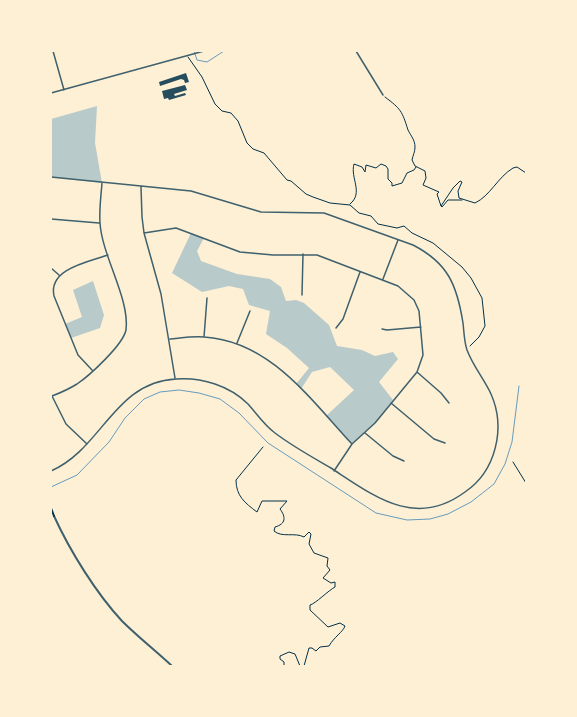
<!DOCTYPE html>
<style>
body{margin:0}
#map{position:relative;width:577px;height:717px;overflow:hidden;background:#fdf0d5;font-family:Overpass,sans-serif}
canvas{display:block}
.frame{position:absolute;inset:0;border:52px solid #fdf0d5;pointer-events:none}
</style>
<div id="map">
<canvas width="577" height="717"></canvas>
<div class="frame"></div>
</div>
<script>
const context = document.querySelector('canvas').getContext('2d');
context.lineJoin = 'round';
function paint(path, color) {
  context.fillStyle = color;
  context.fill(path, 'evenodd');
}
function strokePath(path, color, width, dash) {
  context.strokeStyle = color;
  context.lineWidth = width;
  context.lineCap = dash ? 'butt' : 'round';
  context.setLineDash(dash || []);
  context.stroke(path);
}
paint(new Path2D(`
 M97,106L95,143L102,183L51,177V119Z
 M191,233L204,238L197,251L201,261L237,274L270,279L281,287L286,301L296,300L304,303L329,325L337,346L362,350L375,356L393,352L398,359L379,382L393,400L375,423L352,444L326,416L354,390L330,367L312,372L301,389L296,384L309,368L287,348L266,334L270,311L249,305L243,289L229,286L202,292L172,273Z
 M93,281L104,315L100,328L71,338L65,324L82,317L73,290Z`), '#b9caca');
strokePath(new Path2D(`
 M194,51L197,60L207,62L224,51
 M51,487L77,475L109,442L125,418L144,399L160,392L179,390L199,393L220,399L239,413L268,443L376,513L407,520L430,519L448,514L471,502L494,484L505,464L512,442L519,386`), '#669bbc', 1);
paint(new Path2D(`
 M186,73L189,82L185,83L184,80L181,79L160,86L159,82Z
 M185,85L187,90L174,94L175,96L185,93L186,95L169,100L168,98L164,99L162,91Z`), '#264d5e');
strokePath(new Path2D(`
 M188,57L202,77L215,104L222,111L231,113L238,121L247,143L253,149L264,153L287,180L291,181L306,194L313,197L330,203L350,205L359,213L371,216L378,224L397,228L404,226L412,233L433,243L462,267L471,278L482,298L485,326L479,337L470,346
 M385,97C401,109 402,111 408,130C411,136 415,140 415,147C415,152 413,155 412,160L415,166L425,171L426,178L423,185L439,192L437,194L441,206L453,188L460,181L462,182L458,191L459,198L475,203C490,196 498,177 513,168L517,167L526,173
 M350,204C364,193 350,178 354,164L362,167L365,172L366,165L376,168L381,164L386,166L388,169V179L392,183V186L402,183L407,173L414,170L416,167
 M441,206L442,207L448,200H462
 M263,447L236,480C236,496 245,503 257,512L262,501H287L280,509C286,517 286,524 275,527L274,531C282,538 295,532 304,537L309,532L311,534L309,544L314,553L328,558L327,566L330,570L323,578L331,583L335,582V587C329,590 315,604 310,605V610L328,627L340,623L345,626C343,632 334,637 329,646L320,647L316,651L312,648H309L304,666
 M513,462L526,483
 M284,666V662L280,659V656L289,652L295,654L300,666`), '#003049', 1);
strokePath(new Path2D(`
 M53,51L64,90
 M356,51L383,95
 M51,93L204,51
 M51,177L191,191L261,212L324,213L413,245C448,263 457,285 463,323C464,331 464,341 467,350C473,366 484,379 491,394C506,428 496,471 465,492C415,529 374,496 331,468C312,457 292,446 275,433C264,425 257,414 248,404C230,386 202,377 176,379C114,382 102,449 51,471
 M141,187L142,217L144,233L161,294L175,378
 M51,219L99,223
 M144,233L176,228L240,252L273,255H317L398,286L414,300L419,311L423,355L417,372L375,423L352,444L334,471
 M51,268L59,275
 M383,279L398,240
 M302,295L303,254
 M336,328L343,319L360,272
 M382,329L387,330L421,327
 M204,337L207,298
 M170,339C181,338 193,336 204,337C270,341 310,399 352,444
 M237,343L250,311
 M92,370L78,355L54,296C48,269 88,262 108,255
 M417,372L441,393L449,403
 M51,394L66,424L87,444
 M52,396C60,393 69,389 77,384C89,376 123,345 126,330C130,299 102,256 100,223C99,210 101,196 102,183
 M391,403L434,439L445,443
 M365,433L393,456L404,461`), '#3f606c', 1.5);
strokePath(new Path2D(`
 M54,516C70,551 96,593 122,621C138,637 156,651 172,666`), '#3f606c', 2);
strokePath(new Path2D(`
 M51,508L54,516`), '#003049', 2);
</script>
